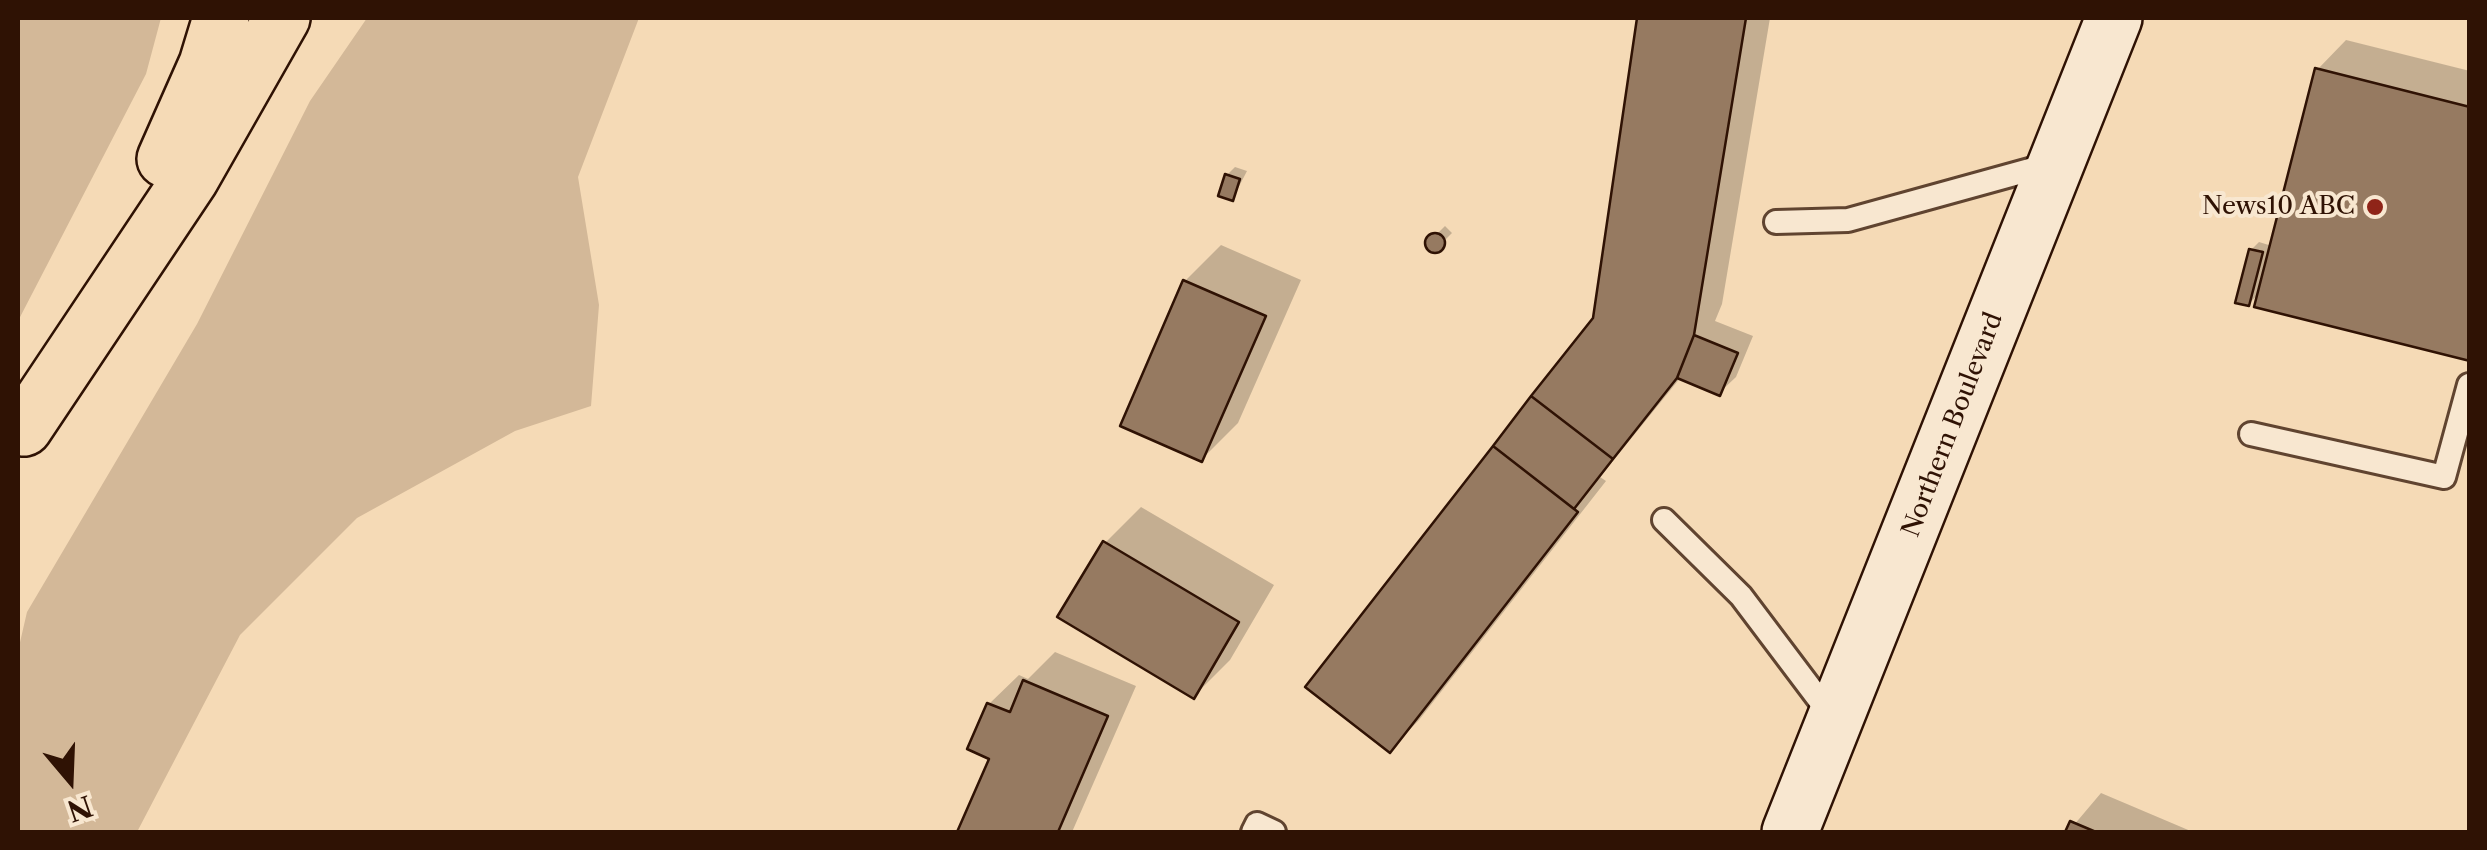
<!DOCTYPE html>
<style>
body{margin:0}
#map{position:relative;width:2487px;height:850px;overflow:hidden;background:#f5dab6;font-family:"Libre Caslon Text",serif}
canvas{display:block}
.frame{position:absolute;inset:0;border:20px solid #2f1204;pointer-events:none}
.north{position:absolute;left:20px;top:730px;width:100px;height:100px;-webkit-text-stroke:8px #f8e7d0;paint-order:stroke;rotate:161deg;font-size:28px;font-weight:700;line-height:40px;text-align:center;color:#2f1204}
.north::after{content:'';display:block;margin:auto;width:35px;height:45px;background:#2f1204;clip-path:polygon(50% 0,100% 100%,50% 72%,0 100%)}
</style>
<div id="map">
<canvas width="2487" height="850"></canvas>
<div class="frame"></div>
<div class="north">N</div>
</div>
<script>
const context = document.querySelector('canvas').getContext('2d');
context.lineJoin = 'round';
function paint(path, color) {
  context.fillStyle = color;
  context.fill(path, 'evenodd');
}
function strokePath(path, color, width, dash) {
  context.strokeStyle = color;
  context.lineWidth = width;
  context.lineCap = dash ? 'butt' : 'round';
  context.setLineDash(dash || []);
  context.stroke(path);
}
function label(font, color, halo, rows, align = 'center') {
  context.font = font + ' "Libre Caslon Text",serif';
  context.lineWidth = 8;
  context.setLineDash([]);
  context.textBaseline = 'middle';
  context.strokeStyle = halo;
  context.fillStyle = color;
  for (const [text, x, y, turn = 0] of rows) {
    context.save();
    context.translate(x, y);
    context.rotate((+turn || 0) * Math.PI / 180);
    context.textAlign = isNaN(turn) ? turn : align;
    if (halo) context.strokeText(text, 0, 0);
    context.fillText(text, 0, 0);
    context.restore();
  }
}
paint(new Path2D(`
 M18,18H161L146,74L18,321Z
 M367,18H639L578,177L599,305L591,406L515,431L357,518L240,635L137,832H18V651L27,612L197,324L310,101Z`), '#d3b898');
paint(new Path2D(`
 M1640,18H1770L1722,304L1715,321L1753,336L1736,377L1719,393L1681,377L1600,477L1606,481L1419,720L1390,750L1595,319Z
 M2346,40L2470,71V358L2261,291L2249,304L2251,250L2259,242L2272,246L2317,70Z
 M1235,167L1247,171L1233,198L1227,175Z
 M1445,226L1452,233L1435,250L1428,243Z
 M1221,245L1301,280L1238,423L1202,459L1185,281Z
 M1141,507L1274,585L1230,660L1194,696L1105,543Z
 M1055,652L1136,686L1072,832H960L992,758L989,704L1019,675L1028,679Z
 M2101,793L2193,832H2068Z`), '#0003');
const building = new Path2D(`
 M1637,18H1746L1694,335L1677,378L1613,459L1531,396L1593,318Z
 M2315,68L2470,107V361L2254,307Z
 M1225,174L1240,179L1233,201L1218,196Z
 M1425 243a10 10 0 1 1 20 0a10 10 0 1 1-20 0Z
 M2249,249L2263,252L2249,306L2235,303Z
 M1183,280L1266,316L1202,462L1120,426Z
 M1694,335L1738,353L1720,396L1677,378Z
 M1531,396L1613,459L1574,509L1493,446Z
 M1493,446L1578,512L1390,753L1305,687Z
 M1103,541L1239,622L1194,699L1057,617Z
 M1023,680L1108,716L1058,832H957L989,759L967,749L987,703L1010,712Z
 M2070,821L2096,832H2065Z`);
paint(building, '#967a61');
strokePath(building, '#2f1204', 2.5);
const service = new Path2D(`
 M1776,222L1848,220L2051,164
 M2251,434L2444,477L2469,385
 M1664,520L1741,596L1833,718
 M1253,832L1257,824L1274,832`);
const secondary = new Path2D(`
 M1790,832L2114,18`);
const motorway = new Path2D(`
 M165,159L207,64L221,18
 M24,428L191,178L282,18`);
strokePath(service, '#604430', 28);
strokePath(secondary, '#2f1204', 60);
strokePath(motorway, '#2f1204', 60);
strokePath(service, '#f8e7d0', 22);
strokePath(secondary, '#f8e7d0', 55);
strokePath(motorway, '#f5dab6', 55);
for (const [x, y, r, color] of [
 [2375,207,10,"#8f2418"]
]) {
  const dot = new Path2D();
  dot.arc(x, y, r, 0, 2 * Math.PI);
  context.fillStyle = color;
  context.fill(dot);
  strokePath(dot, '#f8e7d0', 4);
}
label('25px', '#2f1204', '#f8e7d0', [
 ["News10 ABC",2355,207]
], 'right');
label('25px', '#2f1204', '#f8e7d0', [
 ["Northern Boulevard",1953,425,-69]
]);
</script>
